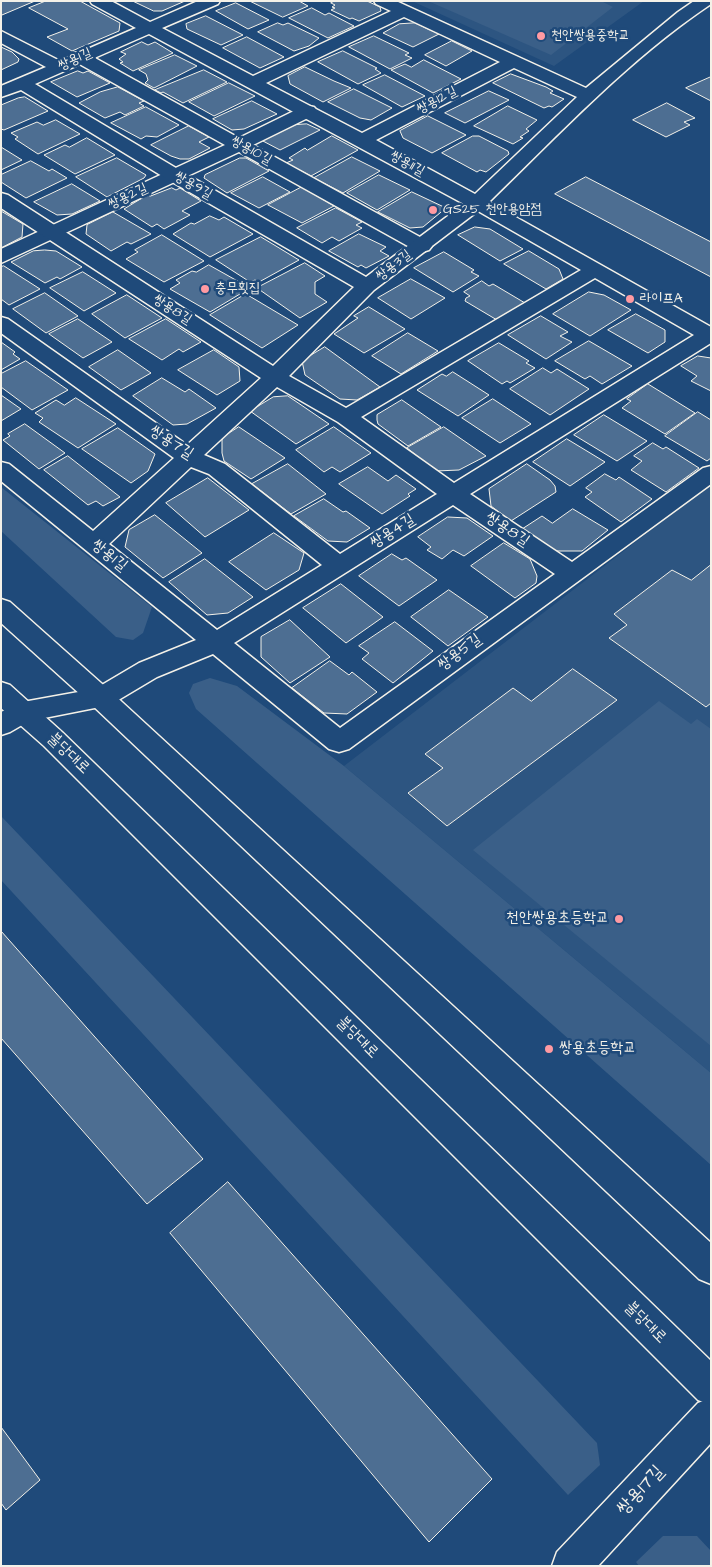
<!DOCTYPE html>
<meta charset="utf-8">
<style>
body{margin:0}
#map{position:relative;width:712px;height:1567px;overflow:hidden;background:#1f4a7a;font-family:"Architects Daughter",sans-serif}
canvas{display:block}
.frame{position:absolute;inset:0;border:2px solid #f4f1e8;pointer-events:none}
</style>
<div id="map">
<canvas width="712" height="1567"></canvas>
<div class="frame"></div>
</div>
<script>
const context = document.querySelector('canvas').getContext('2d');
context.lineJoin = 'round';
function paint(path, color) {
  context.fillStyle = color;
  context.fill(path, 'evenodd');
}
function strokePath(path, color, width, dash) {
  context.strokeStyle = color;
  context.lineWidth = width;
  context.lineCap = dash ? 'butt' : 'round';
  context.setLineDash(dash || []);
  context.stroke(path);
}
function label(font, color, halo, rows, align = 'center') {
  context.font = font + ' "Architects Daughter","Poor Story",sans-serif';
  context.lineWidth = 5;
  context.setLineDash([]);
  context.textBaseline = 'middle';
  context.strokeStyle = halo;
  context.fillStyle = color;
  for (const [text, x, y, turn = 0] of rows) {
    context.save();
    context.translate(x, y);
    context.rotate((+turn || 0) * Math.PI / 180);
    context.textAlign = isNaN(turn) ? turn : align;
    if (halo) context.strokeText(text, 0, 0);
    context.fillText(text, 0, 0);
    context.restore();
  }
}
paint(new Path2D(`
 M412,1H644L554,66Z
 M711,484V1073L344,766Z`), '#2d5581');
paint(new Path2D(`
 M428,1H601L613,7L551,55Z
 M1,487L152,607L143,633L133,640L116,637L1,531Z
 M210,678L237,686L344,766L711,1073V1165L196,709L189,693L193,684Z
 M659,701L691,724L697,719L711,729V1046L473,850Z
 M1,816L597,1443L600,1465L568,1495L1,880Z
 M663,1536H697L711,1551V1566H639L636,1562Z`), '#3a5f88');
const building = new Path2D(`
 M1,1H35L2,15Z
 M46,1H80L120,23L119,31L72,51L47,37L68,29L29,8Z
 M133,1H185L162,11H154Z
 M250,1H299L308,6L283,17Z
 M335,1H367L380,7L381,11L359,21L352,18L350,19L331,10L335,8L332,7L335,5L331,3Z
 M236,3L269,20L248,29L216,11Z
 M312,8L325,15L329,13L354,26L328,38L289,18Z
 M206,16L243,35L221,45L187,29L186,24Z
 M278,23L283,25L288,23L319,38L309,46L294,51L258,32Z
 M415,23L439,34L413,47L383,33L399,24Z
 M374,36L409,53L405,55L412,58L390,69L349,47Z
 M247,37L284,57L260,68L223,48Z
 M452,41L472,51L446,66L425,55Z
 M142,42L148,45L155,42L173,53L133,71L120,63L123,62L119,59L126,54L121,52Z
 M1,47L12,52L19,59L18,62L1,70Z
 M343,51L377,68L375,69L381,73L358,84L318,62Z
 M175,55L197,66L154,88L145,83L148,80L146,74L139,70Z
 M424,60L461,79L433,93L391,70L405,64L411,67Z
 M305,67L334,81L351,88L323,102L290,84L288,76Z
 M204,70L227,82L183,103L163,92L161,93L155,90Z
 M78,71L83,73L88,71L110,83L77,97L51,82Z
 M511,74L546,87L553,91L550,93L564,99L552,107L549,106L544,108L493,83Z
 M385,75L425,96L402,107L363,85Z
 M711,77V101L686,88Z
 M229,83L255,96L214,116L189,102Z
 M118,87L144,101L139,103L144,106L125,115L120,112L105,118L79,103L100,92Z
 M354,89L392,108L371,120L360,118L328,102Z
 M489,91L509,100L465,123L445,113Z
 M25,97L48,111L4,130L1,129V105L18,98Z
 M252,101L277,114L244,129L232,130L213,119Z
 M667,103L695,118L684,122L690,125L666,137L633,120Z
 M508,106L537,120L526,129L529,131L520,137L523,138L513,144L474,126Z
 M146,107L179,125L157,137L146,136L141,139L111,123Z
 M428,116L466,135L432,153L403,138L400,131Z
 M56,120L80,134L38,154L15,139L18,137L11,133L37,122L43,125Z
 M307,124L320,130L280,150L261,140L292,125Z
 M189,126L209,137L199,142L210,148L189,159H180L171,156L151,145Z
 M332,136L358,150L311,176L286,163L293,160L289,158L305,148L307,150Z
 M473,136H479L508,151L509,154L486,172L480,170L477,172L442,153Z
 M87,138L115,155L75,174L44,155L65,145L69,147Z
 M1,147L22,160L1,170Z
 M352,157L380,171L343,193L314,178Z
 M117,158L146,175L144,178L107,197L76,177Z
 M240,158H246L269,171L227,193L204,178L205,175Z
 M31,161L49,171L52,169L67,178L26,198L1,182V175Z
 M379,175L410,190L377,210L347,193Z
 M263,177L290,192L259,208L231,193Z
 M586,177L711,242V277L555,194Z
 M72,184L100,201L72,214L57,215L34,202Z
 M302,187L334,206L302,223L268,205Z
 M172,188L176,190L180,188L201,201L182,211L190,215L164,229L157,224L152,227L124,209L147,195L150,196Z
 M412,192L446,208L423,227L410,228L378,212Z
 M336,208L362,222L356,225L362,228L339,241L332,237L322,243L297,228Z
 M1,211L23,224L22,237L1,248Z
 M113,212L151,234L131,244L127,242L111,251L86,234L87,225Z
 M210,216L219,220L224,217L253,234L210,257L173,234L191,223L194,224Z
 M475,227L490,229L523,249L500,261L458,235Z
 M359,234L386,247L380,251L389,256L366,268L361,265L358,267L329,251Z
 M162,235L204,261L164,282L126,259L138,252L135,250Z
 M261,237L299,260L259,282L255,280L250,282L216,260Z
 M45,250L56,251L82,267L60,279L57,277L45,283L11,262L33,251Z
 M529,251L559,269L563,279L546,289L504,264Z
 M444,252L474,270L471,272L479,276L453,292L414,268Z
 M305,263L325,276L315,282V294L327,302L300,318L257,288Z
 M209,265L250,288L210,312L170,289L180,283L176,280L192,271L196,272Z
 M4,266L40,289L9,305L1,299V267Z
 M83,272L116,293L84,311L50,288Z
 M411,279L445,298L411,319L378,298Z
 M482,281L489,286L493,284L525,303L497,320L465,301L466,298L470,296L464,292Z
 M589,292L604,295L631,310L590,336L553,314Z
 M45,293L78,316L46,333L13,309Z
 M246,294L298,325L262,348L210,315Z
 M127,295L162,318L125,338L92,314Z
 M369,307L405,329L364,353L334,334L358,318L354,316Z
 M636,314L665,330V342L648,353L608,330Z
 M541,316L568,332L560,336L572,342L546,359L508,335Z
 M78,319L112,342L83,358L49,334Z
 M166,319L201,342L183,352L179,349L162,360L129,339Z
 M408,333L438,351L401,374L372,356Z
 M589,341L632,366L602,384L590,376L585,379L555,361Z
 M1,342L15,352L13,354L20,359L1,370Z
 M499,343L529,361L526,363L535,368L510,383L507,381L502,384L468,361Z
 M325,347L380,387L357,400L340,399L305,375L302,361Z
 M118,350L151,373L121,390L89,367Z
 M214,350L239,367L240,381L217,395L178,370Z
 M698,356L711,358V391L691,381L697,376L681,366Z
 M26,361L68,390L32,410L1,387V374Z
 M543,368L551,373L557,369L589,389L550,415L510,389Z
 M453,372L489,395L458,416L417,390L442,374L446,376Z
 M162,378L185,392L189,389L216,408L187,424L173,425L133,396Z
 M648,384L695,413L665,434L622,408L631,401L627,399Z
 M1,395L21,409L1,421Z
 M288,396L329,424L296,444L250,411L273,397Z
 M76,398L116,424L78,448L39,422L43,418L35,413L56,400L64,405Z
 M493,399L531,424L500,443L462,418Z
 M402,400L441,427L408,446L378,424L377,420V415Z
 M698,412L711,420V458L707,461L665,436Z
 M604,415L647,441L617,461L574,435Z
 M25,424L65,453L39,469L3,440L10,436L8,434Z
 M239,427L285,458L251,479L224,461L222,453V438Z
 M334,427L371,453L340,472L332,467L324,472L296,450Z
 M444,427L486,456L459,470L436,471L407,448Z
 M118,428L155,454L148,471L131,483L82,449Z
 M567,439L605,462L570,486L533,462Z
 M653,443L663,449L666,447L699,468L666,492L631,470L642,461L634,456Z
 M68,456L120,497L103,506L96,501L88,505L44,470Z
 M288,464L326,494L291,514L252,484Z
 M527,464L550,480L555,486L556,492L511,521L491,506L489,489Z
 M368,467L388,481L396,475L416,489L408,494L410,496L382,514L339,484Z
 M605,474L616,480L619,477L652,499L621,522L585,497L592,492L586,488Z
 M208,478L249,510L205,537L166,503Z
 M324,499L343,512L346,511L370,528L347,542L328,541L294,516Z
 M573,509L608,530L582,551H555L522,529L542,516L552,523Z
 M155,515L202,553L163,578L125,547L129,530Z
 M448,517L467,518L493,536L464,556L453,550L442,559L427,550L431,547L418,537Z
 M274,533L304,553L299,570L266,590L229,562Z
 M504,543L530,559L537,576L536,583L515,598L471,566Z
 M392,554L402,560L406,558L437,580L399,606L359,576Z
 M205,559L253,597L228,613L207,615L169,582Z
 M711,565V703L706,707L609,638L627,625L614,614L672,570L691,580Z
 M341,584L383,617L346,643L303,608Z
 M449,590L488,617L448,646L411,617Z
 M290,620L330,657L290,683L261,657V637Z
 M395,622L433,651L393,683L362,659L369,653L359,646Z
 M330,661L349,675L352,672L377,692L347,714L324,713L292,688Z
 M573,669L617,700L447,826L408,793L443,768L425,754L513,688L531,701Z
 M1,931L203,1159L147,1204L1,1038Z
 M228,1182L492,1479L429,1542L170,1233Z
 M1,1427L40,1480L6,1510L1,1503Z`);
paint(building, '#4d6e92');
strokePath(building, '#f4f1e8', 1);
const pedestrian = new Path2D(`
 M80,52L86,53L239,138L302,107L308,106L314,107L317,111L314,115L253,145L429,242L432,246L429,250L422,252L415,250L239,152L1,263V249L225,145L74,61L72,57L74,53Z`);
const minor = new Path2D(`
 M90,1H111L150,22L198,1H220L218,4L162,28L253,76L391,11L376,4L374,1H396L586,88L678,12L694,1H711V4C630,58 558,135 489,202L711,327V343L470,494L572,562L703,468L711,466V484L349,749L339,752L329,749L213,654L157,677L110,705L29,721L10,732L1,735V712L23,702L95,689L139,663L196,640L1,481V462L9,464L93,531L174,458L1,333V317L8,319L187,445L261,378L1,208V193L8,195L273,366L354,287L167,179L21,90L1,97V86L46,67L1,43V31L60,61L136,28L92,4ZM404,17L500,62L362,133L266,83ZM149,34L464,204L366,277L181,171L35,84ZM514,68L577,97L475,194L376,140ZM478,211L581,270L346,408L289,376L374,290ZM595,278L694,335L454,483L361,417ZM277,387L338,422L437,494L340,554L225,464L204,455ZM191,467L209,474L322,565L217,630L109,544ZM453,505L555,574L340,728L234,643Z
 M711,1398V1443L598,1566H552L557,1552L698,1403Z`);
const secondary = new Path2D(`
 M1,599L10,602L110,691L711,1243V1284L699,1279L92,705L1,623Z
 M1,682L10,685L62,732L711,1361V1405L698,1400L44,746L1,708Z`);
strokePath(pedestrian, '#f4f1e8', 3);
strokePath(minor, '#f4f1e8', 3);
strokePath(secondary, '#f4f1e8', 3);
paint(pedestrian, '#1f4a7a');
paint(minor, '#1f4a7a');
paint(secondary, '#1f4a7a');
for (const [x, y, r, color] of [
 [541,36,5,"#ff9aa2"],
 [433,210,5,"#ff9aa2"],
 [205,289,5,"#ff9aa2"],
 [630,299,5,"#ff9aa2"],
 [619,919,5,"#ff9aa2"],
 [549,1049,5,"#ff9aa2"]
]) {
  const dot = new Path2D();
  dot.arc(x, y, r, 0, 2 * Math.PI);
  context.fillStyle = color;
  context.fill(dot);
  strokePath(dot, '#1f4a7a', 2);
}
label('14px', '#f4f1e8', '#1f4a7a', [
 ["천안쌍용중학교",551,36],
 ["GS25 천안용암점",443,210],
 ["충무횟집",215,289],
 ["라이프A",640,299]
], 'left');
label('14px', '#f4f1e8', '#1f4a7a', [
 ["쌍용1길",75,60,-24],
 ["쌍용12길",437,101,-27],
 ["쌍용10길",251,151,29],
 ["쌍용11길",407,164,29],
 ["쌍용9길",193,186,30],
 ["쌍용2길",128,197,-25],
 ["쌍용3길",394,266,-37],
 ["쌍용8길",172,310,33]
]);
label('16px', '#f4f1e8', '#1f4a7a', [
 ["쌍용7길",171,443,33],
 ["쌍용8길",507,530,34],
 ["쌍용4길",393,532,-32],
 ["쌍용1길",109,556,39],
 ["쌍용5길",460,653,-36],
 ["불당대로",68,754,44],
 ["불당대로",357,1038,45],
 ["불당대로",645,1323,45]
]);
label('16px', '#f4f1e8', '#1f4a7a', [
 ["천안쌍용초등학교",609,919],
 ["쌍용초등학교",559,1049,"left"]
], 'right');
label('19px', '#f4f1e8', '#1f4a7a', [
 ["쌍용17길",641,1491,-47]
]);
</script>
